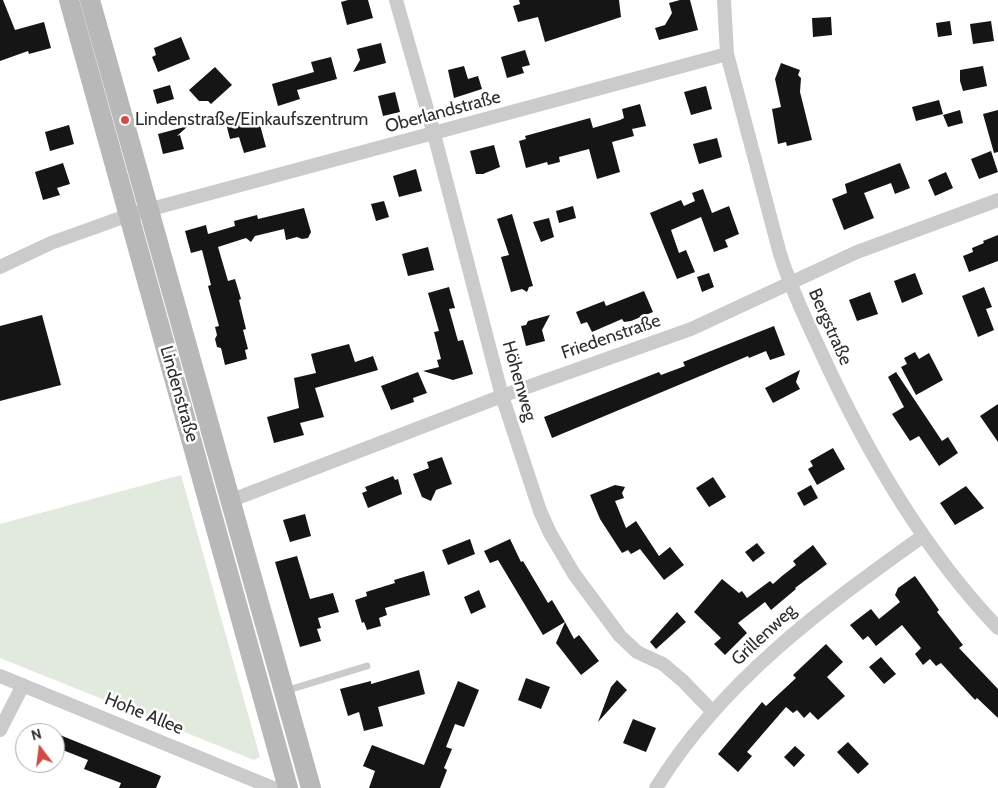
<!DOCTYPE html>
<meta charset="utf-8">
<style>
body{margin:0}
#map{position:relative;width:998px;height:788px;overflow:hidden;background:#fff;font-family:Cabin,sans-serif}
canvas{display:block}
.north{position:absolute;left:15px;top:723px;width:50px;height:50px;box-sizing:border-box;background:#fff;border:1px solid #ababab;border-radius:50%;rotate:345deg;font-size:14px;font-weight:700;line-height:20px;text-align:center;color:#2e2e2e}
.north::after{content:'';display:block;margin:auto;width:18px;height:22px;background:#cf4d46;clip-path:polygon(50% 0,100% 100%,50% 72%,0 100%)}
</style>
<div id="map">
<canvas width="998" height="788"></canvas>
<div class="north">N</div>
</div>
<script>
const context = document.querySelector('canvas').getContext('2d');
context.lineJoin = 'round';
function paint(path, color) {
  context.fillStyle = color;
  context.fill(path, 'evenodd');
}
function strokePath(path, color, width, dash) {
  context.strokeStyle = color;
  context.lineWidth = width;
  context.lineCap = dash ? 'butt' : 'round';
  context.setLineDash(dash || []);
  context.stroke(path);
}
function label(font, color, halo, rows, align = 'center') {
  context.font = font + ' Cabin,sans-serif';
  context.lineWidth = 5;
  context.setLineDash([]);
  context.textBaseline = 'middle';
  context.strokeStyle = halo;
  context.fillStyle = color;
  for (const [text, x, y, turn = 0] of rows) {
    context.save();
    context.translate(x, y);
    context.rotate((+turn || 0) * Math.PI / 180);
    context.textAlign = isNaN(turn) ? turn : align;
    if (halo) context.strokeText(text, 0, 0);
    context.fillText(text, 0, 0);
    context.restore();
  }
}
paint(new Path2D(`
 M181,475L260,757L254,760L0,658V524Z`), '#e2e9dd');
paint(new Path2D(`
 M0,0H3L15,30L44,22L51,48L29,54L28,51L0,61Z
 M348,0H368L373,18L347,25L341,2Z
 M519,0H619L621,17L545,42L538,17L518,22L513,6L520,4Z
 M680,0H690L698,30L659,40L655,28L665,25L672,13L669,3Z
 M831,17L832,35L813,37L812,18Z
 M950,21L952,35L938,37L936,23Z
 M991,21L994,41L973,44L970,24Z
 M181,37L190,59L158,72L152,57L156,55L154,48Z
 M381,43L386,63L353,72L360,60L357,49Z
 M525,50L530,65L522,67L524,73L507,78L501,57Z
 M331,57L337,79L297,90L300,99L278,106L272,84L314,72L311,62Z
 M781,63L800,70L798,75L801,78L800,92L812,140L787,146L786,142L778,144L772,109L781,107L775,79Z
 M464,66L468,79L478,76L482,89L454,98L448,70Z
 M983,66L987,86L963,91L960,81V70Z
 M215,67L232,85L211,104L208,101H199L189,90Z
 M170,85L174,99L157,104L153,90Z
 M706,86L712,109L691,115L684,92Z
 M395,92L400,112L383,116L378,96Z
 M939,100L943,114L916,121L912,107Z
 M640,104L646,126L632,129L634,136L612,142L620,172L597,179L589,149L559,157L560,162L548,165L547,162L526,168L519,141L526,139L525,136L590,118L593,128L620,120L624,118L622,109Z
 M960,110L963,123L948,127L943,115Z
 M998,110V152L994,153L983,114Z
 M257,114L266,147L244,153L239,137L230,139L226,123Z
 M69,125L74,144L50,151L45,132Z
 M188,126L177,136L180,135L184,149L163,154L158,134Z
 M717,138L722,157L699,164L693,144Z
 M494,145L500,167L483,174H476L470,151Z
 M991,151L998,172L979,179L971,159Z
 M63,163L70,184L57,188L60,195L43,200L35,172Z
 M900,163L910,188L895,194L891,183L864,193L874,218L844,230L832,199L847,193L845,184Z
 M416,169L422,191L399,197L393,176Z
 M946,172L953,188L935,196L928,180Z
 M703,189L712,213L729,206L739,234L725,240L728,247L714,252L701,217L671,230L679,253L686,250L695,272L677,279L650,213L681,200L684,206L695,201L692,193Z
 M384,201L389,217L376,221L371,204Z
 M573,206L576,218L559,223L556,211Z
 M304,208L311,232L308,238L302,239L297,237L286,240L284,229L255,236L251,242L246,238L218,247L228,281L235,279L241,299L239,300L246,329L243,330L248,349L245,350L247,359L225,365L221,348L217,347L215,339L217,335L215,327L219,326L208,286L211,285L202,250L191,253L185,231L206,225L208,234L235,226L234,221L257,215L258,219Z
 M512,214L533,286L529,287L527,292L522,289L511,292L501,257L509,255L497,219Z
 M549,218L554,237L541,242L533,222Z
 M998,235V261L969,272L963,256L973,252L972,248L984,243L983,241Z
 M428,247L434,270L408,276L402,254Z
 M709,273L714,287L702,292L697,277Z
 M915,273L923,294L902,303L894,281Z
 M449,287L455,308L449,309L458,341L463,340L473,374L453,380L423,371L439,367L437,360L441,359L434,332L439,331L428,293Z
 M984,287L992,307L986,309L994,330L978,337L962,296Z
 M644,291L653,312L631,321L624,322L622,319L592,332L587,322L581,324L576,312L604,301L606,306Z
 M870,292L878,314L857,321L849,300Z
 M42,315L61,385L0,401V326Z
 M550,315L542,330L545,341L526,346L521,326L526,325L528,321Z
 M774,326L785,355L770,360L766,351L749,358L748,356L552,438L544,417L659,372L661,375L685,366L683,362Z
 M349,344L355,362L373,356L378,370L315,388L324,417L300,423L304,435L274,443L267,417L299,408L294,378L316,373L311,354Z
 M915,352L919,359L929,353L943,380L916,395L901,367L907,364L904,358Z
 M800,370L796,382L800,389L773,403L765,388Z
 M418,372L427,393L413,398L414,402L391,410L381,386Z
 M896,372L942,441L948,437L958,453L939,466L919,436L910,441L892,414L904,407L888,377Z
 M998,404V442L980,416Z
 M833,448L845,469L817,485L808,469L813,466L810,461Z
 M442,457L452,484L436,490L431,501L422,497L413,474L429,468L427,462Z
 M393,476L395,480L398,479L402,494L368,508L362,493L367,491L365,487Z
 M713,477L726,497L709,507L696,488Z
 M615,485L625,487L622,493L624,498L615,501L626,528L636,521L659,556L670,547L684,565L664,580L640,549L631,554L628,550L622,553L600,519L590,495Z
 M811,485L818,498L804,506L797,493Z
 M966,486L984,508L955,525L940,503Z
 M305,514L311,536L290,542L283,520Z
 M470,539L475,554L448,565L442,550Z
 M510,539L521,562L523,561L548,603L552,600L565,622L543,635L498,560L490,563L484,551Z
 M757,543L765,553L753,562L745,552Z
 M813,545L827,564L795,588L796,589L771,610L765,602L738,623L747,633L725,655L714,644L721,638L694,612L722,579L739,593L742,591L747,598L770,581L773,584L782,576L796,565L793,561Z
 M297,556L310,599L333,593L339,612L318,618L321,628L317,629L321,641L300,647L275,562Z
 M424,571L430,595L385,608L387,615L379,618L381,626L367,630L364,622L362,623L355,600L367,596L366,592L395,583L394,580Z
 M915,576L939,610L937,612L963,645L959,648L998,689V718L977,698L975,700L941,663L936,666L930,659L923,665L915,654L921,648L902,625L876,646L868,636L863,640L850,625L871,609L879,619L900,602L895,595L898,588Z
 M479,590L486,607L471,614L464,597Z
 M677,612L686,622L656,649L650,642Z
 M565,622L574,639L579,635L599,661L581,675L556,643Z
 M826,644L843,662L827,677L845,696L818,720L810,712L804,718L797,710L793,713L786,707L747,752L752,756L738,772L718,754L762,702L766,706L796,678L793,675Z
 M881,657L896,674L884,684L869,667Z
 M419,670L425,694L378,707L383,726L364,731L359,712L348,716L340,689L371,681V684Z
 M526,678L550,687L541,709L518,700Z
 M617,680L627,690L598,722L611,687Z
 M458,681L479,690L464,727L455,724L446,747L452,749L444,768L447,770L440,788H369L375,771L363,766L372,745L424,765Z
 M633,719L656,728L646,752L623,743Z
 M55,733L161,776L156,788H119L121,783L84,769L88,760L55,747Z
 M848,742L869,764L858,774L837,752Z
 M795,746L805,755L794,767L784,757Z`), '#151515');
strokePath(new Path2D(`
 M285,691L367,666`), '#cbcbcb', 7);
strokePath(new Path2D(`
 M396,0L434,134L502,396L540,511L550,533L574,574L620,636L637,652L663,664L683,681L712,711
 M724,0L727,54L780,254C791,288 806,320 821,352C866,451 922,548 998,628
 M0,267L51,243L129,215L727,54
 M232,500L502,396L691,329L857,252L998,200
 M0,676L273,788
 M0,730L23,685
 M656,788C722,681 822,608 923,536`), '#cbcbcb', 14);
strokePath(new Path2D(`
 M69,0L288,788
 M90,0L311,788`), '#b8b8b8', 20);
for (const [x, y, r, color] of [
 [125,120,5,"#cf4d46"]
]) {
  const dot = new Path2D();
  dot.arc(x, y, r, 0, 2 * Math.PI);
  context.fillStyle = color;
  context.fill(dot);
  strokePath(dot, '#fff', 2);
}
label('18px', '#2e2e2e', '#fff', [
 ["Oberlandstraße",443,112,-15],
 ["Bergstraße",830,327,66],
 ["Friedenstraße",611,337,-19],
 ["Höhenweg",519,381,74],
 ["Lindenstraße",179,394,74],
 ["Grillenweg",764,635,-43],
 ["Hohe Allee",144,714,22]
]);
label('18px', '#2e2e2e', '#fff', [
 ["Lindenstraße/Einkaufszentrum",135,120]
], 'left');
</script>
